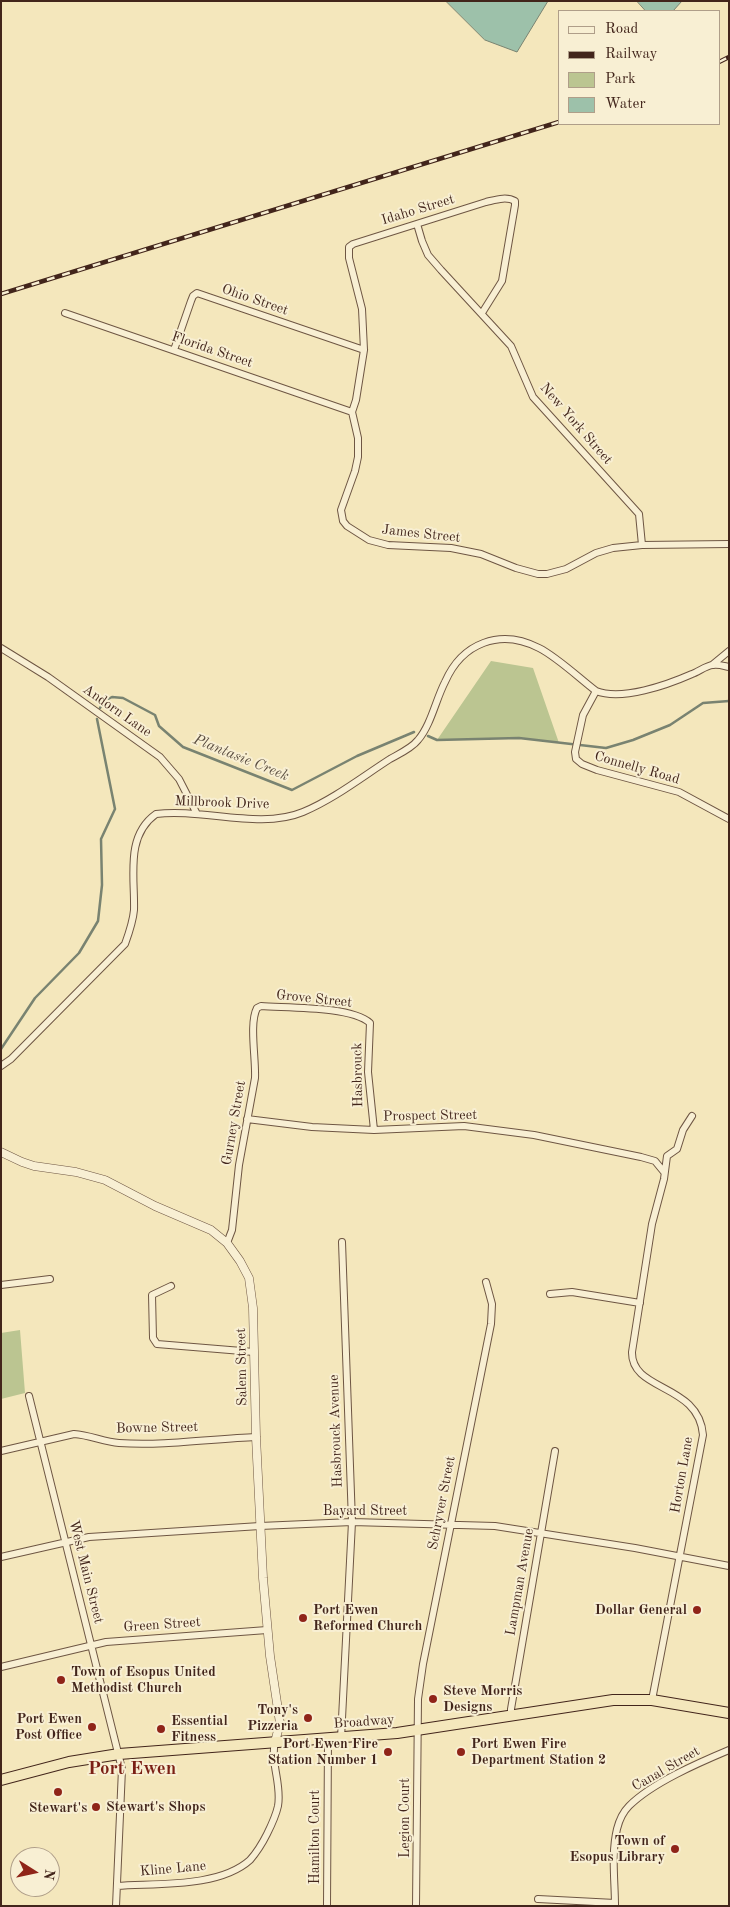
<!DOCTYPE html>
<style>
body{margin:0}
#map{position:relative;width:730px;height:1907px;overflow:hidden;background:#f4e7bc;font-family:"Old Standard TT",serif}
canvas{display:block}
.frame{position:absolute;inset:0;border:2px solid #42251b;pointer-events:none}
.legend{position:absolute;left:558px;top:10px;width:162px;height:115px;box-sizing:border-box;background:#f8efd3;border:1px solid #af9e89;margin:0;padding:6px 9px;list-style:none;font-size:15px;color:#42251b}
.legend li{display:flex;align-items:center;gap:10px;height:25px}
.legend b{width:25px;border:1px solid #af9e89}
.north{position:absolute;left:10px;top:1847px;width:50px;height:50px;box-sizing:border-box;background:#f8efd3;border:1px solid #af9e89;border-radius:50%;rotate:100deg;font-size:14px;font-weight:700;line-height:20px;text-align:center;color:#42251b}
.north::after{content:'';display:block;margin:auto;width:18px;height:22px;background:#8f2418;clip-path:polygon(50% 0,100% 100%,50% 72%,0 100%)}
</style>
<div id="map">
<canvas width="730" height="1907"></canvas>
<div class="frame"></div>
<ul class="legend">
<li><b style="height:6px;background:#f8efd3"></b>Road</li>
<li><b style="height:6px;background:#42251b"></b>Railway</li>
<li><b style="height:14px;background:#bbc591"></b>Park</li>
<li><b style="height:14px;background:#9dc1aa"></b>Water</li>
</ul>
<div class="north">N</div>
</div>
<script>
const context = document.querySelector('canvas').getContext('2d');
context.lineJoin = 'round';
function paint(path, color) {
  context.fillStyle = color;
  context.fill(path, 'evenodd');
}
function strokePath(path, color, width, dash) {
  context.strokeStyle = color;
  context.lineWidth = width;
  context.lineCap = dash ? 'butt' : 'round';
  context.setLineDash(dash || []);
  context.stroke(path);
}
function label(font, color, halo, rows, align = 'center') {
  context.font = font + ' "Old Standard TT",serif';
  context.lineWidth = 4;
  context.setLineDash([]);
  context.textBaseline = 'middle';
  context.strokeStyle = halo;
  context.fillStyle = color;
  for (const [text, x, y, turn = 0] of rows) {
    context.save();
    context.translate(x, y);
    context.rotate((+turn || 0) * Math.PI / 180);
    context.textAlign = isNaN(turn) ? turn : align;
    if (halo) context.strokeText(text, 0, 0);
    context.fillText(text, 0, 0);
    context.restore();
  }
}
paint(new Path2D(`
 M491,661L533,668L559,743L519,738L437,740Z
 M20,1330L25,1393L1,1399V1333Z`), '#bbc591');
const water = new Path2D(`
 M446,1H548L517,52L485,40Z
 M637,1H682L673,11H646Z`);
paint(water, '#9dc1aa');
strokePath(water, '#798371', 1);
strokePath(new Path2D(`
 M100,708L104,701L112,697L123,698L155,715L159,726L183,747L292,790L357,756L414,732
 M428,736L437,740L519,738L606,748L633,740L670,725L703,703L729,701
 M1,1049L35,998L79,953L98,921L102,885L101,839L115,809L97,719`), '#798371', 2.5);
const minor = new Path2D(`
 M417,224L422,241L428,255L441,270L511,346L533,397L639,514L642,545
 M65,313L352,412
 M482,313L502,281L515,205V201C506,196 495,200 486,202L353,244L349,247V258L362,309L364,350L356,400L352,412L358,438V457L355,471L341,510L343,521L347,526L369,540L388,545L451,548L481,554L516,568L538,574H547L566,569L596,553L613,548L642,545L729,544
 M174,350L191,301L193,296L197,293L364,350
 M1,648L48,677L160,757L179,779L197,814
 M712,665L729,651
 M596,691L583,715L575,752L576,759L582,764L597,770L679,792L729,819
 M1,1066L11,1059L125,944C129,933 133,922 134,910C135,877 125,836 156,814C202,808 260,830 303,812C334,799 362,777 390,759C399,754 412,748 418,740C431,725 436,699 445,682C462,643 500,628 539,648C557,657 579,678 596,691C622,701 667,685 692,674C698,672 707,665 713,665C718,664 724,666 729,667
 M247,1119L312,1127L374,1130L464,1126L534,1135L641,1157L655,1161L664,1172
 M227,1243L232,1230L239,1165L255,1078C256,1059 249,1023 257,1008L261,1006C287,1008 351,1006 370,1023L368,1072L374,1130
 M1,1285L50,1279
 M171,1286L152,1295L153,1338L157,1344L254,1352
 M550,1294L572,1292L640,1303
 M29,1396L122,1769L116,1906
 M1,1451L74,1434C90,1435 104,1442 119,1443C163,1446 211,1439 256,1437
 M1,1557L89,1537L260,1526L352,1522L495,1526L635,1548L729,1566
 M1,1667L106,1642L267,1630
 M652,1700L703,1435C699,1383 631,1392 632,1352L652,1224L664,1179L667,1156L677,1149L683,1130L692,1116
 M511,1716V1709L555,1451
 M341,1738L352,1522L342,1242
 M117,1886C156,1883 219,1888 250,1860C257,1852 262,1844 267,1834C271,1826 276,1815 278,1806C282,1784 270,1763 275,1742
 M538,1899L615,1903
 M327,1906L328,1738
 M416,1906L418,1699L423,1664L491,1324L492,1304L486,1282
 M615,1906C615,1881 611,1854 617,1829C619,1821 623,1812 629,1806C652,1783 698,1763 729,1750`);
const tertiary = new Path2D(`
 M1,1152L22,1162L34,1166L76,1172L105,1180L155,1206L211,1230L227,1243L240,1261L249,1278L253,1308L256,1437L263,1578L270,1656L280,1723L275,1742`);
const trunk = new Path2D(`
 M1,1780L69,1762L119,1754L397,1733L613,1700H652L729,1713`);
strokePath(minor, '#6e5643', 8);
strokePath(tertiary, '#6e5643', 9);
strokePath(trunk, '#42251b', 12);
strokePath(minor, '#f8efd3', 6);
strokePath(tertiary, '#f8efd3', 8);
strokePath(trunk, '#f4e7bc', 10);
const rail = new Path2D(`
 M719,62L729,57
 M1,294L559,122`);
strokePath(rail, '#42251b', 4.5);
strokePath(rail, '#f8efd3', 2.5, [8]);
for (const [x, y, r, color] of [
 [697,1610,5,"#8f2418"],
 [303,1618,5,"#8f2418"],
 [61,1680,5,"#8f2418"],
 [433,1699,5,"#8f2418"],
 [308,1718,5,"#8f2418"],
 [92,1727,5,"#8f2418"],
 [161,1729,5,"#8f2418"],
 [388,1752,5,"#8f2418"],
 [461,1752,5,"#8f2418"],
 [58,1792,5,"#8f2418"],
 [96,1807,5,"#8f2418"],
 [675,1849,5,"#8f2418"]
]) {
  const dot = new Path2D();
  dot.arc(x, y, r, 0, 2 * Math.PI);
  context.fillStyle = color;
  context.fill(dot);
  strokePath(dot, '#f8efd3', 2);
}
label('14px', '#42251b', '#f8efd3', [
 ["Idaho Street",418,210,-17],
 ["Ohio Street",255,300,19],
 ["Florida Street",212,350,19],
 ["New York Street",576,424,49],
 ["James Street",421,534,6],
 ["Andorn Lane",117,711,35],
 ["Connelly Road",637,768,16],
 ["Millbrook Drive",222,803,2],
 ["Grove Street",314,999,6],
 ["Hasbrouck",358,1075,-91],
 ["Prospect Street",430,1116,-1],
 ["Gurney Street",234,1123,-80],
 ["Salem Street",242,1367,-91],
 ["Bowne Street",157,1428,-1],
 ["Hasbrouck Avenue",336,1431,-92],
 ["Horton Lane",682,1475,-80],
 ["Schryver Street",442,1503,-79],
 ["Bayard Street",365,1511],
 ["West Main Street",86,1572,76],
 ["Lampman Avenue",520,1582,-80],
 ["Green Street",162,1625,-4],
 ["Broadway",364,1722,-4],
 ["Canal Street",666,1769,-30],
 ["Legion Court",405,1818,-90],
 ["Hamilton Court",315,1837,-90],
 ["Kline Lane",173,1869,-5]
]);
label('bold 14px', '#42251b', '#f8efd3', [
 ["Port Ewen",313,1610],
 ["Reformed Church",313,1626],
 ["Dollar General",687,1610,"right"],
 ["Town of Esopus United",71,1672],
 ["Methodist Church",71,1688],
 ["Steve Morris",443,1691],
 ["Designs",443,1707],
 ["Tony's",298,1710,"right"],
 ["Pizzeria",298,1726,"right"],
 ["Port Ewen",82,1719,"right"],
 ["Post Office",82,1735,"right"],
 ["Essential",171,1721],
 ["Fitness",171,1737],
 ["Port Ewen Fire",378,1744,"right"],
 ["Station Number 1",378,1760,"right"],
 ["Port Ewen Fire",471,1744],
 ["Department Station 2",471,1760],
 ["Stewart's Shops",106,1807],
 ["Stewart's",58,1808,"center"],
 ["Town of",665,1841,"right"],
 ["Esopus Library",665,1857,"right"]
], 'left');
label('italic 15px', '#594c3f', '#f8efd3', [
 ["Plantasie Creek",241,758,22]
]);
label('bold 19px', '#7a1f14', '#f8efd3', [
 ["Port Ewen",132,1769]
]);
</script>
